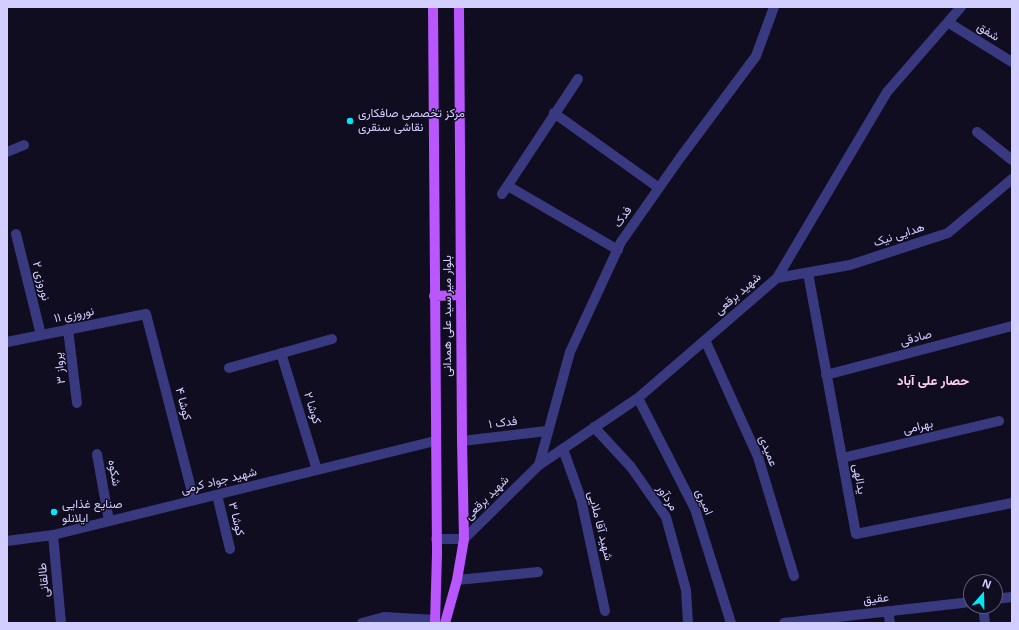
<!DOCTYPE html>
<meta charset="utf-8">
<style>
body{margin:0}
#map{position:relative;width:1019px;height:630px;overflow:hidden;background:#100d21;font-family:"Noto Sans",sans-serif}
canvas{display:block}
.frame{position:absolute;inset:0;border:8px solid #d2ceff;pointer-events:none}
.north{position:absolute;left:963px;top:574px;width:40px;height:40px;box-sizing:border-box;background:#100d21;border:1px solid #5e5a7a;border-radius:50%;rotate:20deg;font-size:11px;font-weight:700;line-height:16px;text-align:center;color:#d2ceff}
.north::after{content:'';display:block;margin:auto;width:14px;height:18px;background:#02e7f6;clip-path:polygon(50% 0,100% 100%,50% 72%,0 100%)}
</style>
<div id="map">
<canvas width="1019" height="630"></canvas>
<div class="frame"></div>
<div class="north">N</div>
</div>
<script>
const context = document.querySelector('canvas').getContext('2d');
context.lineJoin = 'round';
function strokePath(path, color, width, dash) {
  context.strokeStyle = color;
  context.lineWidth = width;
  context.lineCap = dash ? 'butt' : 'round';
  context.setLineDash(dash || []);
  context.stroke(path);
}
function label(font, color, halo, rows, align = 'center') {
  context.font = font + ' "Noto Sans",Vazirmatn,sans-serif';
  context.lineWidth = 3;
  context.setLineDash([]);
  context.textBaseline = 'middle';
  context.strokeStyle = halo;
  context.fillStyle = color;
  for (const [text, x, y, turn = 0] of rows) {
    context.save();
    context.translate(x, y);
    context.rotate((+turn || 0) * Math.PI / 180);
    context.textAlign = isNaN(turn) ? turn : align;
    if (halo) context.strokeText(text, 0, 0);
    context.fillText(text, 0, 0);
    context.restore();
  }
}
strokePath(new Path2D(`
 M949,23L1012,62
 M554,113L659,188
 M977,132L1012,160
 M7,152L24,145
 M508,186L618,250
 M502,194L578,79
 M16,234L41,335
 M808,273L856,534L1012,503
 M777,278L850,265L948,233L1012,179
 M68,329L77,403
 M705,340L758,457L794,576
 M7,342L146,314L194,500
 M281,353L317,470
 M229,368L332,339
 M826,375L1012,326
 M638,398L695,509L731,623
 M594,427L631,467L666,517L686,590L688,623
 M462,441L547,431
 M563,449L581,499L605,611
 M97,454L109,521
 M842,458L999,421
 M539,465L570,352L621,242L680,158L756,56L774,7
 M217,495L230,549
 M53,535L61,623
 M436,539H464L539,465L638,398L777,278L887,92L961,7
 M7,541L53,535L435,441
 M457,580L538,572
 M995,599L1012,597
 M983,606L985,623
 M888,611L890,623
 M362,623L384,617L435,620
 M784,623L971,602`), '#393980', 10);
strokePath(new Path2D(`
 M433,7L437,554L435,623
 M434,296L461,295
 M445,623L457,580L464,539L462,441L459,7`), '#b956fd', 10);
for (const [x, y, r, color] of [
 [350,121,4,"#02e7f6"],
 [54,512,4,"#02e7f6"]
]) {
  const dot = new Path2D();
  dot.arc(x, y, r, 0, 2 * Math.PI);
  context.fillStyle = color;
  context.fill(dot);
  strokePath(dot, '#100d21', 1.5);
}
label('12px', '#d2ceff', '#100d21', [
 ["شفق",988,32,32],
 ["فدک",623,217,-56],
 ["هدایی نیک",899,235,-18],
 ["نوروزی ۲",41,281,76],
 ["شهید برقعی",738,294,-41],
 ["نوروزی ۱۱",74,315,-11],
 ["بلوار میر سید علی همدانی",448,316,-90],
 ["صادقی",916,338,-15],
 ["پرواز ۳",60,368,-97],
 ["کوشا ۴",183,404,75],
 ["کوشا ۲",312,408,73],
 ["فدک ۱",503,423,-7],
 ["بهرامی",918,427,-13],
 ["عمیدی",768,451,69],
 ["شکوه",114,473,80],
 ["یدالهی",859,479,80],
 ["شهید جواد کرمی",219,481,-14],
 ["شهید برقعی",487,498,-45],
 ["مردآور",667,498,57],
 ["امیری",704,502,67],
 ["کوشا ۳",236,519,76],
 ["شهید آقا ملایی",600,526,76],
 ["طالقانی",44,580,-95],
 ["عقیق",876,599,-6]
]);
label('12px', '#d2ceff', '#100d21', [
 ["مرکز تخصصی صافکاری",358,114],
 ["نقاشی سنقری",358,128],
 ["صنایع غذایی",62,505],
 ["ایلانلو",62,519]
], 'left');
label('bold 13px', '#ffd0ef', '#100d21', [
 ["حصار علی آباد",933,381]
]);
</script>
